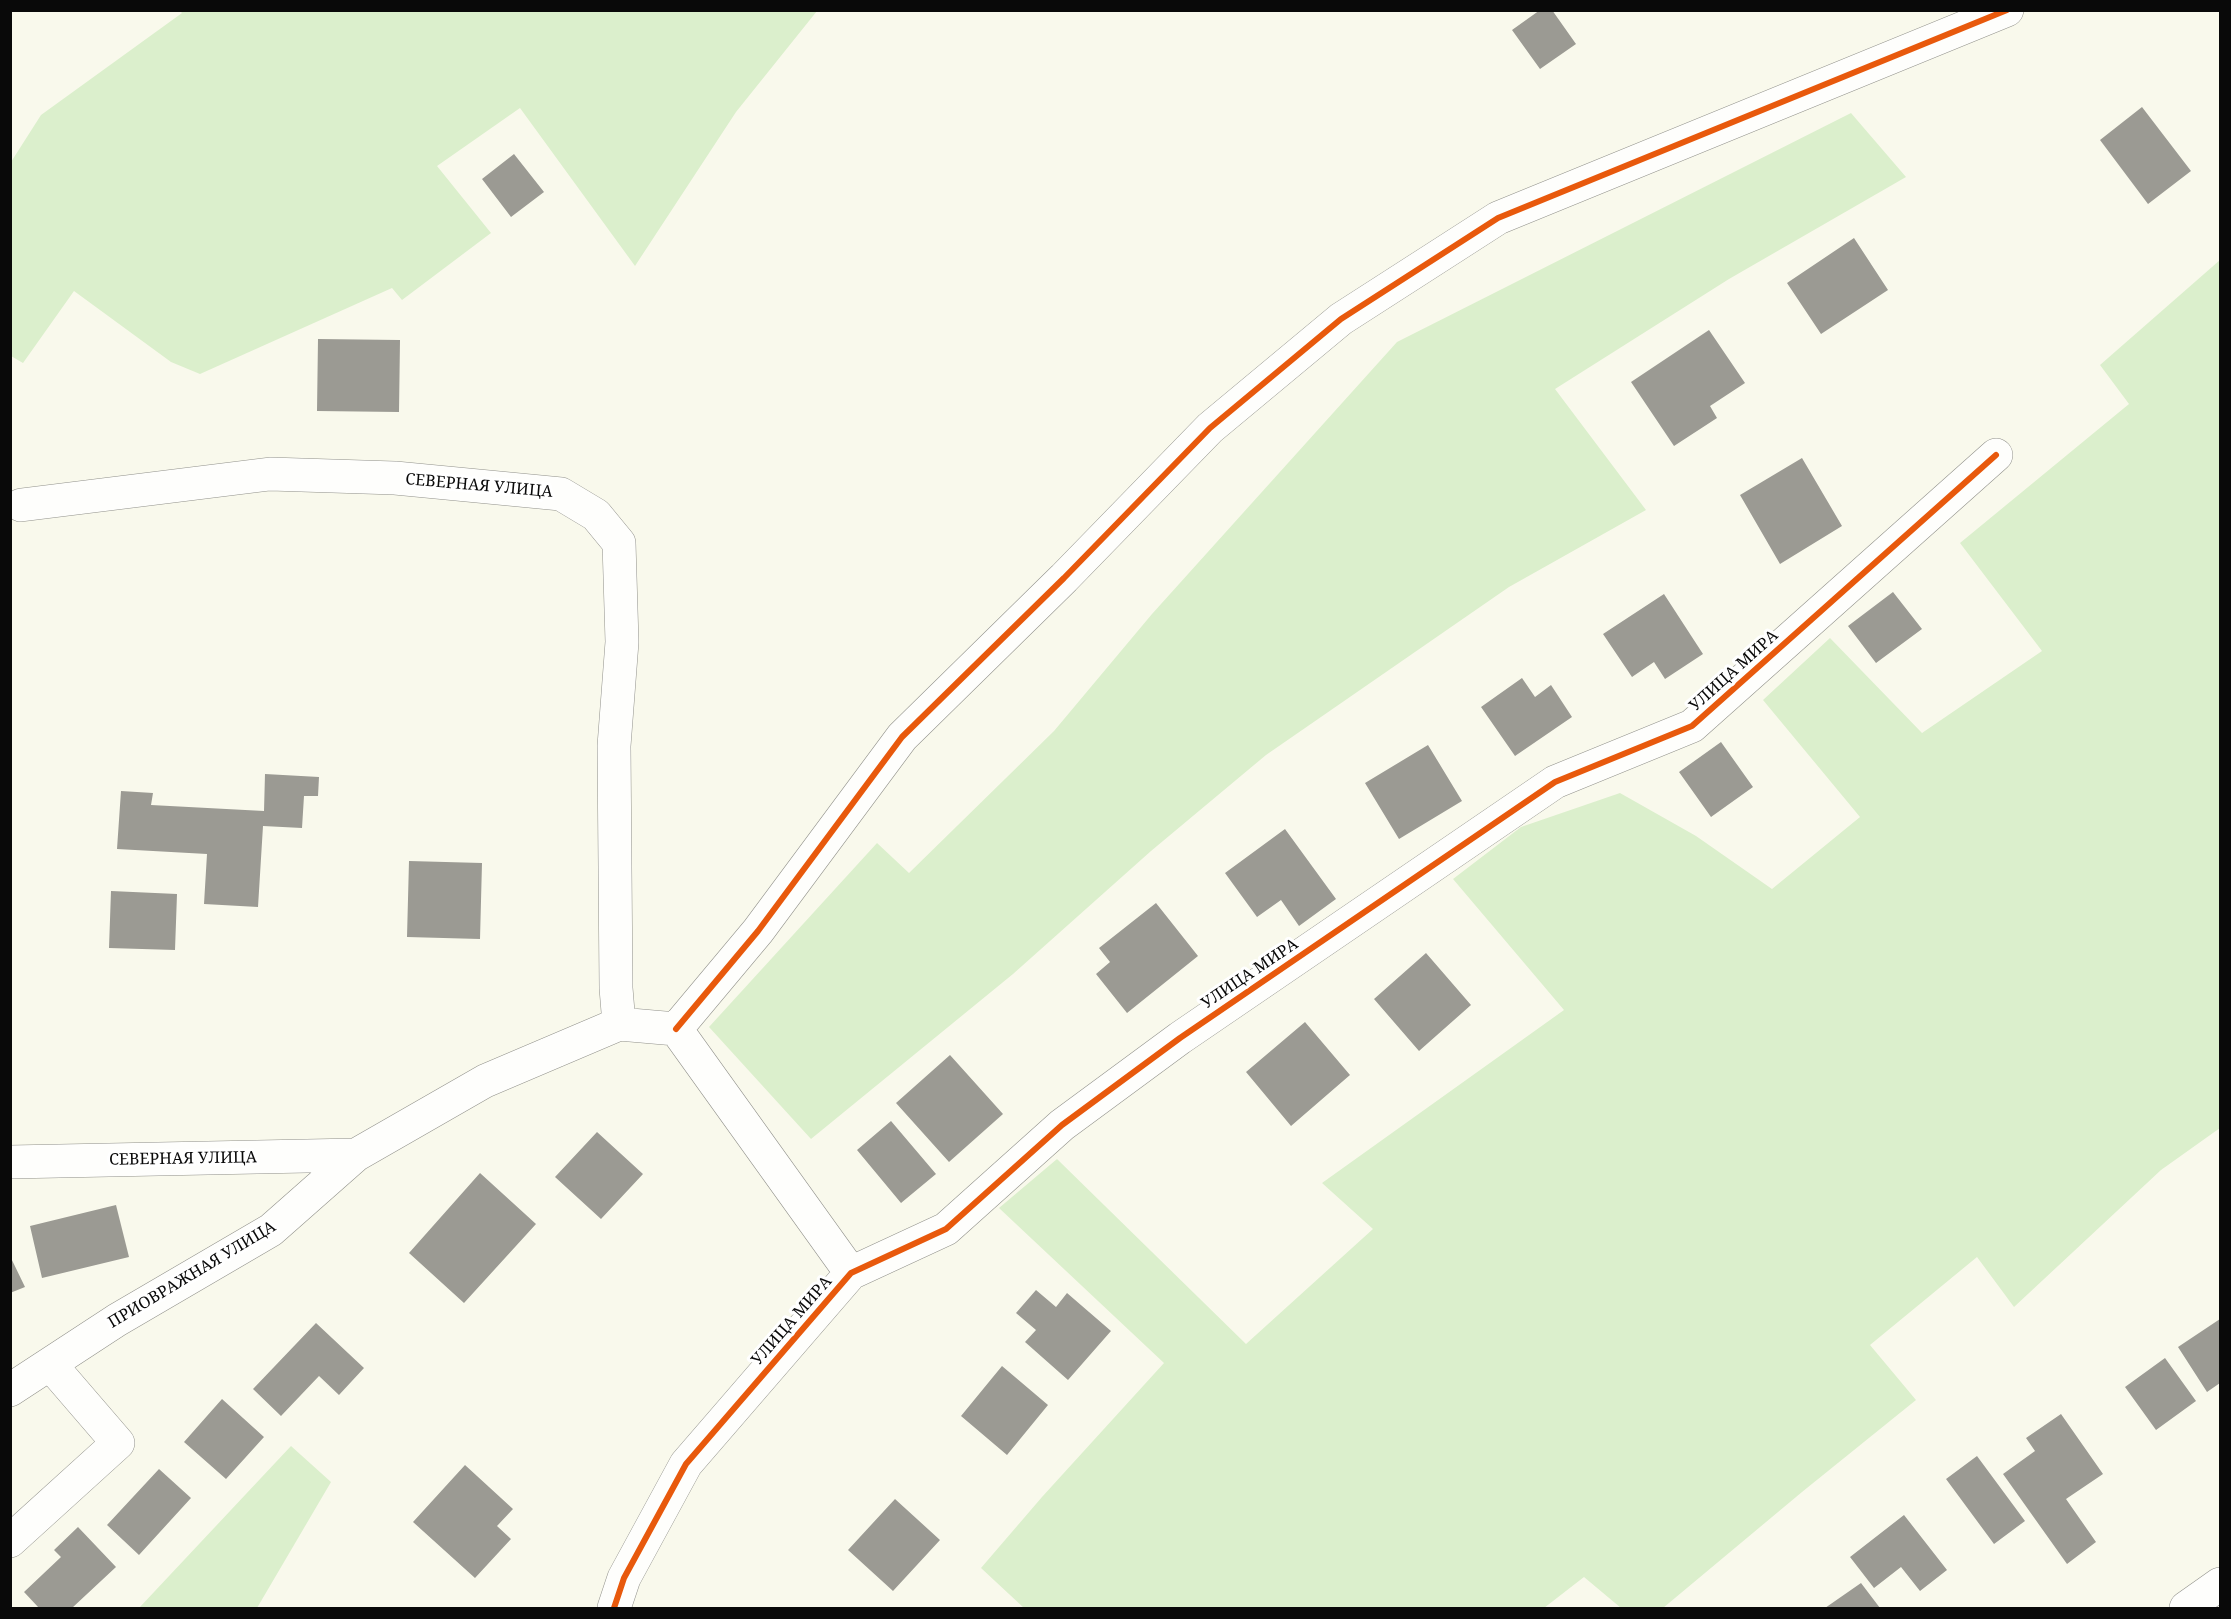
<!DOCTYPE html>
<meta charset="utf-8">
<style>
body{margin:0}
#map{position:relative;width:2231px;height:1619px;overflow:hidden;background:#f9f9ec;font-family:"Noto Serif",serif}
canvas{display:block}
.frame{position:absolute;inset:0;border:12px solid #090909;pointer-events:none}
</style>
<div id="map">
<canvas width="2231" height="1619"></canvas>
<div class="frame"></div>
</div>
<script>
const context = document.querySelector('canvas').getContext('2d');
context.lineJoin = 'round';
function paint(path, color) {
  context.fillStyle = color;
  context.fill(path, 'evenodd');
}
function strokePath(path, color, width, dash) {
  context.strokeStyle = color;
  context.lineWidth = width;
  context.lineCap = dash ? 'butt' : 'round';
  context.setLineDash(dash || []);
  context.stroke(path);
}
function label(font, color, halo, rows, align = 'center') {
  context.font = font + ' "Noto Serif",serif';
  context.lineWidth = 6;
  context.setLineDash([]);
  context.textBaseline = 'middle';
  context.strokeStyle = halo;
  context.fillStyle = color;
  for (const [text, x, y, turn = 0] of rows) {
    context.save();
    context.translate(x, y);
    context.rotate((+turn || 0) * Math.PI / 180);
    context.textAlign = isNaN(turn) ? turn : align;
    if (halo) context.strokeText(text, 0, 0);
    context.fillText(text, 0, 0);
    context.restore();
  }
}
paint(new Path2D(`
 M180,11H817L736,112L635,266L520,108L437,166L491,233L402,300L392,288L200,374L171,362L74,291L23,363L11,356V162L41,115L182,13Z
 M1851,113L1906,177L1729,279L1555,389L1646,510L1509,587L1266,755L1151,851L1013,974L811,1139L709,1027L877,843L909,873L1054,731L1152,614L1397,342Z
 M2220,260V1128L2161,1170L2014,1307L1977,1257L1870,1345L1916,1400L1802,1492L1663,1608H1621L1584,1577L1544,1608H1024L981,1568L1042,1497L1164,1363L999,1208L1057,1159L1246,1344L1373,1229L1322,1183L1564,1010L1453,879L1521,827L1620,793L1696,836L1772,889L1860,817L1763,700L1830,638L1922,733L2042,651L1960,543L2129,404L2100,365Z
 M291,1446L331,1482L257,1608H139Z`), '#dbefcc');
paint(new Path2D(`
 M1540,10H1552L1576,44L1540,69L1512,30Z
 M2142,107L2191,171L2148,204L2100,140Z
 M514,154L544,192L511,217L482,179Z
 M1854,238L1888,290L1821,334L1787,283Z
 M1709,330L1745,383L1710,406L1717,418L1674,446L1631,382Z
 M318,339L400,340L399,412L317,411Z
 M1802,458L1842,526L1780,564L1740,495Z
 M1893,592L1922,629L1876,663L1848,626Z
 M1664,594L1703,654L1665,679L1654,662L1632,677L1603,634Z
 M1522,678L1535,697L1551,685L1572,717L1515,756L1481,707Z
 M1721,742L1753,787L1711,817L1679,772Z
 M1428,745L1462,801L1399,839L1365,783Z
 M265,774L319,777L318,796H304L302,828L263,826L258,907L204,904L207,854L117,849L121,791L153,793L151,805L264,811Z
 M1285,829L1336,899L1299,926L1281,900L1257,917L1225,873Z
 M409,861L482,863L480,939L407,937Z
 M111,891L177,894L175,950L109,948Z
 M1156,903L1198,956L1127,1013L1096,974L1110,962L1099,948Z
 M1426,953L1471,1005L1419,1051L1374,999Z
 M1305,1022L1350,1075L1291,1126L1246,1072Z
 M950,1055L1003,1114L949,1162L896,1103Z
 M891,1121L936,1174L901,1203L857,1150Z
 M597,1132L643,1174L601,1219L555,1177Z
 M480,1173L536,1224L464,1303L409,1253Z
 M116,1205L129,1257L42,1278L30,1226Z
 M10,1256L25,1287L10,1293Z
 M1036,1290L1056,1307L1067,1293L1111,1331L1068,1380L1025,1342L1036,1330L1016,1313Z
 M2220,1319V1383L2207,1392L2178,1347Z
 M316,1323L364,1368L339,1395L319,1376L281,1416L253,1389Z
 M2165,1358L2196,1401L2156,1430L2125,1387Z
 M1002,1366L1048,1405L1007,1455L961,1416Z
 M222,1399L264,1437L226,1479L184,1442Z
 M2061,1414L2103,1474L2066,1499L2096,1542L2067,1564L2003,1474L2035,1451L2026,1438Z
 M1977,1456L2025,1521L1994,1544L1946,1479Z
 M465,1465L513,1509L497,1526L511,1539L475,1578L413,1522Z
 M159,1469L191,1498L139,1555L107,1525Z
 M895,1499L940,1540L893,1591L848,1550Z
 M1904,1515L1947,1570L1920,1591L1901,1567L1874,1588L1850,1557Z
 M78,1527L116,1567L72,1608H39L24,1592L61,1557L54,1550Z
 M1861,1583L1880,1608H1825Z`), '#9b9a93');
const minor = new Path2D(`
 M21,505L270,474L395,478L561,494L596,515L619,543L622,642L614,746L616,988L619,1024
 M676,1029L758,931L902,737L1064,578L1210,428L1341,319L1498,218L2007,10
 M10,1162L356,1155
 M10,1390L117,1320L271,1230L356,1155L485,1081L619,1024L676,1029L851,1273
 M10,1541L118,1443L50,1364
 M614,1608L624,1578L686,1464L851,1273L946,1229L1062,1125L1180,1038L1555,782L1692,726L1996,455
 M2186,1608L2220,1584`);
strokePath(minor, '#91918b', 34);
strokePath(minor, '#fefefc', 33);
strokePath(new Path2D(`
 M676,1029L758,931L902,737L1064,578L1210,428L1341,319L1498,218L2007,10
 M614,1608L624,1578L686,1464L851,1273L946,1229L1062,1125L1180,1038L1555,782L1692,726L1996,455`), '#e8590c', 6);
label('16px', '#090909', '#fff', [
 ["СЕВЕРНАЯ УЛИЦА",479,486,5],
 ["УЛИЦА МИРА",1734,671,-42],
 ["УЛИЦА МИРА",1250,974,-34],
 ["СЕВЕРНАЯ УЛИЦА",183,1159,-1],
 ["ПРИОВРАЖНАЯ УЛИЦА",192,1275,-31],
 ["УЛИЦА МИРА",792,1321,-49]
]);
</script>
